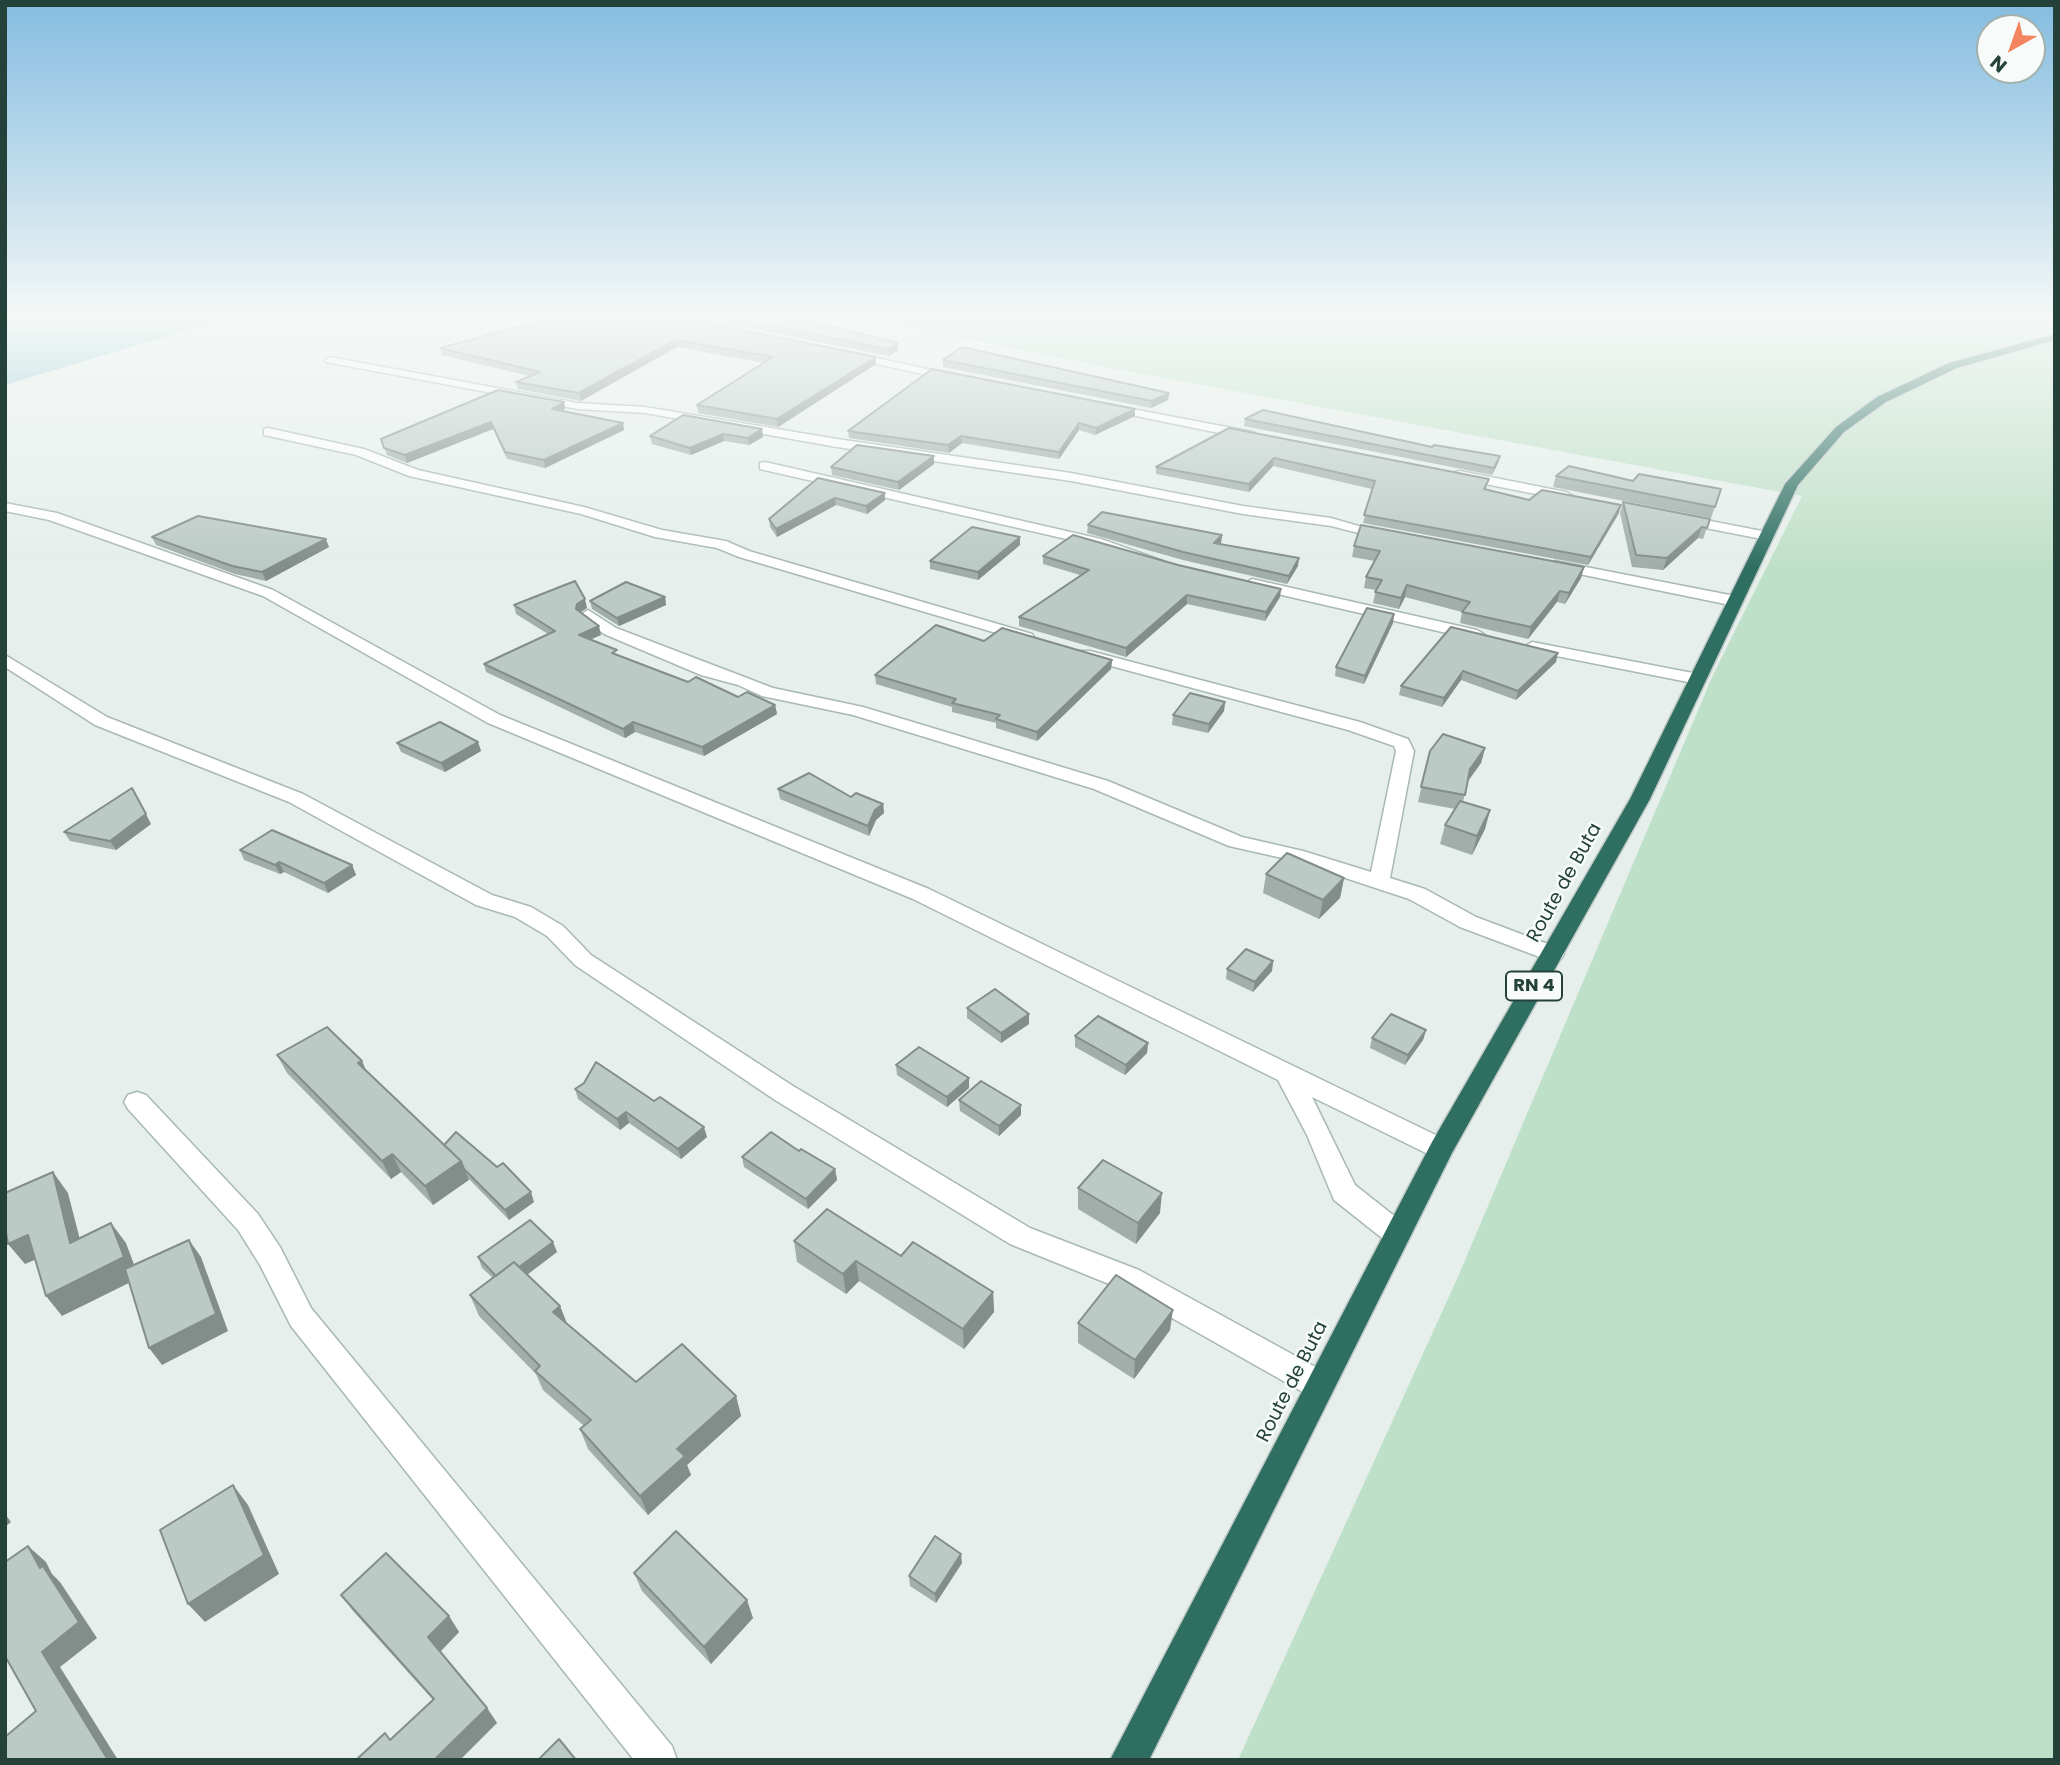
<!DOCTYPE html>
<style>
body{margin:0}
#map{position:relative;width:2060px;height:1765px;overflow:hidden;background:#e6efeb;font-family:Poppins,sans-serif}
canvas{display:block}
.frame{position:absolute;inset:0;border:7px solid #24423a;pointer-events:none}
.north{position:absolute;left:1976px;top:14px;width:70px;height:70px;box-sizing:border-box;background:#f7fbf9;border:2px solid #a3b1ad;border-radius:50%;rotate:220deg;font-size:19px;font-weight:700;line-height:28px;text-align:center;color:#24423a}
.north::after{content:'';display:block;margin:auto;width:24px;height:32px;background:#f4845f;clip-path:polygon(50% 0,100% 100%,50% 72%,0 100%)}
</style>
<div id="map">
<canvas width="2060" height="1765"></canvas>
<div class="frame"></div>
<div class="north">N</div>
</div>
<script>
const context = document.querySelector('canvas').getContext('2d');
context.lineJoin = 'round';
function paint(path, color) {
  context.fillStyle = color;
  context.fill(path, 'evenodd');
}
function strokePath(path, color, width, dash) {
  context.strokeStyle = color;
  context.lineWidth = width;
  context.lineCap = dash ? 'butt' : 'round';
  context.setLineDash(dash || []);
  context.stroke(path);
}
function label(font, color, halo, rows, align = 'center') {
  context.font = font + ' Poppins,sans-serif';
  context.lineWidth = 5;
  context.setLineDash([]);
  context.textBaseline = 'middle';
  context.strokeStyle = halo;
  context.fillStyle = color;
  for (const [text, x, y, turn = 0] of rows) {
    context.save();
    context.translate(x, y);
    context.rotate((+turn || 0) * Math.PI / 180);
    context.textAlign = isNaN(turn) ? turn : align;
    if (halo) context.strokeText(text, 0, 0);
    context.fillText(text, 0, 0);
    context.restore();
  }
}
paint(new Path2D(`
 M868,319H2055V1760H1238L1457,1279L1713,675L1802,496L1115,369Z`), '#bfe0c8');
paint(new Path2D(`
 M5,319H224L5,385Z`), '#8ec9d4');
const minor = new Path2D(`
 M849,352L954,375L960,378L954,381L845,357V353Z
 M330,357L578,403L645,407L837,439L1071,473L1243,506L1331,518L1393,536L1386,540L1331,526L1243,514L1071,481L837,447L645,413L578,409L326,362L325,360Z
 M1106,404L1253,432L1259,436L1253,440L1102,409V405Z
 M268,428L364,449L418,470L584,507L662,530L726,541L749,551L1032,634L1034,637L1032,640H1020L739,557L717,548L655,537L581,514L409,476L356,455L264,435V429Z
 M765,462L1101,539L1163,561L1156,565L1097,546L760,469V463Z
 M1460,471L1566,492L1573,496L1566,500L1455,478V472Z
 M5,503L57,513L273,590L500,715L929,889L1450,1142L1454,1149L1450,1156L1441,1159L1432,1156L1312,1097L1355,1185L1407,1226L1411,1234L1407,1242L1397,1246L1387,1242L1334,1200L1307,1135L1278,1080L913,899L488,723L263,596L49,520L5,511Z
 M1680,515L1767,532L1774,536L1767,540L1675,522L1673,519Z
 M1555,561L1735,596L1743,601L1735,606L1550,568L1548,565Z
 M1252,579L1477,630L1485,635L1477,640L1247,587L1244,584Z
 M588,610L616,628L773,688L863,707L1108,781L1242,837L1303,851L1371,872L1396,751L1394,746L1348,730L1078,657L1076,654L1078,651H1090L1360,722L1408,739L1414,751L1390,878L1425,889L1476,917L1561,949L1564,954L1561,959H1545L1460,927L1409,899L1291,860L1229,846L1094,789L853,715L762,696L738,685L701,675L604,634L580,615Z
 M1532,642L1698,674L1706,679L1698,684L1526,650L1524,647Z
 M5,655L107,717L303,794L492,895L531,907L563,926L591,955L793,1086L1030,1228L1139,1270L1330,1375L1334,1385L1330,1395L1319,1399L1308,1395L1119,1288L1010,1244L775,1100L575,965L547,936L515,917L476,905L289,802L95,725L5,667Z
 M137,1092L146,1095L258,1214L280,1247L311,1308L672,1746L677,1760H634L291,1326L260,1265L238,1230L128,1109L124,1102L128,1095Z`);
const highway = new Path2D(`
 M2055,334V340L1957,368L1886,402L1844,432L1798,485L1650,799L1452,1153L1149,1760H1110L1432,1142L1630,799L1785,484L1836,427L1877,397L1949,363Z`);
strokePath(minor, '#a8b8b2', 3);
strokePath(highway, '#c2cac8', 3);
paint(minor, '#fff');
paint(highway, '#2f6f62');
paint(new Path2D(`
 M549,319L876,357V364L778,427L698,413L697,405L764,363L677,347L581,401L518,389L516,382L529,376L442,355L440,348Z
 M702,319H802L898,343V350L889,356Z
 M943,360L1169,393L1168,400L1151,408L943,367Z
 M564,402L565,409L562,411L623,423L624,430L545,468L507,459L493,429L407,463L387,455L381,439Z
 M683,415L763,437L749,445L724,441L691,455L652,444L650,436Z
 M1135,416L1095,435L1079,430L1059,459L962,443L949,453L849,438L848,431Z
 M1245,419L1498,463L1492,475L1244,426Z
 M1229,428L1487,487L1486,489L1529,500L1619,513L1588,565L1363,523L1372,489L1273,466L1249,492L1156,474V467Z
 M934,456V464L899,490L832,475L831,467Z
 M1556,476L1633,481L1721,489L1711,518L1553,487Z
 M818,478L885,493V500L867,514L836,505L777,537L770,527L769,519Z
 M1623,502L1710,519L1703,539L1698,538L1663,570L1632,567L1620,513Z
 M1088,525L1222,535L1221,543L1220,544L1298,566L1287,584L1183,560L1087,533Z
 M152,537L329,547L266,581L235,574L156,545Z
 M1020,545L978,580L930,569V561Z
 M1354,546L1584,567L1581,578L1565,604L1557,602L1528,639L1460,623L1462,612L1405,597L1399,609L1373,603L1376,590L1364,588L1366,577L1375,561L1352,557Z
 M1043,556L1178,565L1281,589L1280,597L1265,621L1187,604L1126,657L1019,626V617L1080,575L1043,564Z
 M665,597L666,605L619,626L592,609L590,601Z
 M514,605L587,608L580,612L601,635L590,639L618,655L688,682L738,697L775,705L777,714L704,756L635,732L625,738L486,672L484,664L548,634L516,614Z
 M1394,614L1393,623L1364,684L1335,676L1336,667Z
 M1451,627L1556,662L1516,700L1461,680L1442,707L1399,695L1401,686Z
 M984,641L1112,660L1111,669L1037,741L996,728V723L952,712V707L876,684L875,675Z
 M1225,702L1224,711L1208,733L1172,725L1173,715Z
 M478,742L481,751L445,772L401,752L397,743Z
 M1485,748L1481,763L1467,782L1463,802L1490,810L1485,829L1472,855L1440,844L1445,825L1455,809L1418,802L1430,751Z
 M778,789L851,797L883,804L884,813L876,820L869,836L780,799Z
 M151,824L116,850L70,841L64,832Z
 M240,850L352,865L356,875L328,893L284,872L280,874L244,860Z
 M1266,874L1344,878L1340,898L1319,919L1263,893Z
 M1273,961L1272,971L1253,992L1226,979L1227,969Z
 M967,1008L1029,1024L1001,1043L967,1018Z
 M1426,1030L1423,1040L1405,1065L1370,1048L1372,1038Z
 M1075,1036L1148,1043L1147,1053L1125,1075L1075,1047Z
 M277,1055L367,1071L444,1145L534,1202L509,1220L469,1179L433,1205L401,1172L391,1179L287,1073Z
 M896,1065L969,1088L947,1107L897,1075Z
 M575,1089L707,1137L681,1159L629,1123L620,1130L578,1099Z
 M959,1100L1021,1105V1115L999,1136L960,1111Z
 M799,1151L835,1169L837,1180L808,1209L744,1167L742,1157Z
 M1078,1188L1160,1213L1136,1244L1078,1209Z
 M794,1241L901,1256L993,1292L994,1312L964,1349L859,1281L846,1294L797,1262Z
 M557,1252L527,1275L560,1306L567,1324L636,1382L736,1396L741,1416L687,1465L691,1475L648,1515L588,1449L580,1429L584,1426L543,1390L536,1374L479,1316L470,1295L493,1278L482,1268L478,1257Z
 M1078,1323L1170,1330L1134,1379L1078,1343Z
 M962,1563L936,1603L910,1586L909,1576Z
 M634,1573L753,1618L711,1664L642,1591Z
 M341,1595L449,1616L459,1632L440,1652L487,1708L497,1723L356,1760L385,1733L391,1740L433,1700L353,1611Z`), '#a1aea9');
paint(new Path2D(`
 M675,340L677,347L581,401L579,393Z
 M898,343V350L889,356L888,349Z
 M876,357V364L778,427L777,419Z
 M1169,393L1168,400L1151,408L1152,401Z
 M564,402L565,409L553,416L552,409Z
 M1135,409V416L1095,435L1096,428Z
 M491,422L493,429L407,463L405,455Z
 M623,423L624,430L545,468L544,460Z
 M1079,423V430L1059,459V452Z
 M762,429L763,437L749,445L748,438Z
 M723,434L724,441L691,455L690,448Z
 M961,436L962,443L949,453L948,445Z
 M934,456V464L899,490L898,482Z
 M1500,456L1498,463L1492,475L1494,468Z
 M1274,458L1273,466L1249,492V484Z
 M885,493V500L867,514L866,506Z
 M835,498L836,505L777,537L776,529Z
 M1621,505L1619,513L1588,565L1591,557Z
 M1702,527L1698,538L1663,570L1667,558Z
 M1222,535L1221,543L1213,551L1214,543Z
 M1020,537V545L978,580V572Z
 M326,539L329,547L266,581L262,572Z
 M1299,558L1298,566L1287,584L1289,576Z
 M1584,567L1581,578L1565,604L1569,593Z
 M1407,585L1405,597L1399,609L1401,598Z
 M1281,589L1280,597L1265,621L1266,612Z
 M1560,591L1557,602L1528,639L1531,627Z
 M1187,595V604L1126,657V648Z
 M665,597L666,605L619,626L617,618Z
 M585,599L587,608L579,613L576,609L577,604Z
 M1394,614L1393,623L1364,684L1365,676Z
 M599,626L601,635L581,644L579,635Z
 M1558,653L1556,662L1516,700L1518,691Z
 M1112,660L1111,669L1037,741V732Z
 M1463,671L1461,680L1442,707L1444,698Z
 M1225,702L1224,711L1208,733L1209,724Z
 M775,705L777,714L704,756L702,747Z
 M633,722L635,732L625,738L623,729Z
 M478,742L481,751L445,772L441,763Z
 M1485,748L1481,763L1466,784L1470,769Z
 M883,804L884,813L876,820L869,836L868,826L875,810Z
 M1490,810L1485,829L1472,855L1477,836Z
 M146,814L151,824L116,850L110,841Z
 M279,862L284,872L280,874L275,865Z
 M352,865L356,875L328,893L324,883Z
 M1344,878L1340,898L1319,919L1323,900Z
 M1273,961L1272,971L1253,992L1255,982Z
 M1029,1014V1024L1001,1043V1033Z
 M1426,1030L1423,1040L1405,1065L1408,1055Z
 M1148,1043L1147,1053L1125,1075L1126,1065Z
 M362,1061L370,1079L358,1063Z
 M969,1078V1088L947,1107V1097Z
 M1021,1105V1115L999,1136V1126Z
 M626,1112L629,1123L620,1130L617,1119Z
 M704,1127L707,1137L681,1159L678,1149Z
 M392,1154L401,1172L391,1179L382,1161Z
 M461,1161L469,1180L433,1205L425,1186Z
 M835,1169L837,1180L808,1209L806,1199Z
 M53,1172L68,1193L86,1263L70,1243Z
 M531,1192L534,1202L509,1220L505,1210Z
 M1162,1193L1160,1213L1136,1244L1138,1223Z
 M111,1223L126,1243L139,1278L62,1316L46,1296Z
 M28,1235L44,1256L25,1264L8,1244Z
 M189,1240L201,1257L228,1331L162,1365L149,1348Z
 M553,1242L557,1252L505,1291L501,1281Z
 M856,1261L859,1281L846,1294L843,1274Z
 M993,1292L994,1312L964,1349L963,1329Z
 M560,1306L568,1326L553,1312Z
 M1173,1310L1170,1330L1134,1379L1135,1360Z
 M736,1396L741,1416L687,1465L691,1475L648,1515L640,1496L677,1449Z
 M233,1485L248,1505L279,1574L205,1622L188,1604Z
 M5,1514L11,1522L5,1527Z
 M28,1546L46,1562L52,1574L60,1582L97,1638L60,1667L118,1760H108L42,1652L40,1568Z
 M961,1554L962,1563L936,1603L935,1594Z
 M747,1600L753,1618L711,1664L704,1647Z
 M449,1616L459,1632L439,1653L428,1637Z
 M487,1708L497,1723L460,1760H434Z`), '#838d89');
const building = new Path2D(`
 M549,319H687L876,357L777,419L697,405L773,357L675,340L579,393L516,382L540,372L440,348Z
 M736,319H802L898,343L888,349Z
 M962,347L1169,393L1152,401L943,360Z
 M932,369L1135,409L1096,428L1079,423L1059,452L961,436L948,445L848,431Z
 M498,390L564,402L552,409L623,423L544,460L505,452L491,422L405,455L384,448L381,439Z
 M1263,410L1432,447L1434,445L1500,456L1494,468L1245,419Z
 M683,415L762,429L748,438L723,434L690,448L650,436Z
 M1229,428L1489,479L1484,489L1529,500L1542,490L1621,505L1591,557L1364,515L1375,481L1274,458L1249,484L1156,467Z
 M857,445L934,456L898,482L831,467Z
 M1569,466L1633,481L1639,474L1721,489L1715,507L1556,476Z
 M818,478L885,493L866,506L835,498L776,529L769,519Z
 M1623,502L1710,519L1707,528L1702,527L1667,558L1636,555Z
 M1102,512L1222,535L1214,543L1299,558L1289,576L1183,552L1088,525Z
 M198,516L326,539L262,572L232,566L152,537Z
 M1361,525L1584,567L1569,593L1560,591L1531,627L1462,612L1470,602L1407,585L1401,598L1375,592L1382,580L1366,577L1380,551L1354,546Z
 M972,527L1020,537L978,572L930,561Z
 M1073,535L1178,565L1281,589L1266,612L1187,595L1126,648L1019,617L1089,570L1043,556Z
 M575,581L585,599L577,604L576,609L599,626L579,635L617,650L612,653L688,682L696,677L738,697L747,692L775,705L702,747L633,722L623,729L484,664L555,631L514,605Z
 M626,582L665,597L617,618L590,601Z
 M1367,608L1394,614L1365,676L1336,667Z
 M936,625L984,641L1002,628L1112,660L1037,732L996,719L1000,715L952,703L956,699L875,675Z
 M1451,627L1558,653L1518,691L1463,671L1444,698L1401,686Z
 M1190,693L1225,702L1209,724L1173,715Z
 M440,722L478,742L441,763L397,743Z
 M1443,734L1485,748L1470,769L1465,795L1421,787L1430,751Z
 M809,773L851,797L856,793L883,804L875,810L868,826L778,789Z
 M132,788L146,814L110,841L64,832Z
 M1460,801L1490,810L1477,836L1445,825Z
 M272,830L352,865L324,883L279,862L275,865L240,850Z
 M1287,853L1344,878L1323,900L1266,874Z
 M1246,949L1273,961L1255,982L1227,969Z
 M995,989L1029,1014L1001,1033L967,1008Z
 M1391,1014L1426,1030L1408,1055L1372,1038Z
 M1098,1016L1148,1043L1126,1065L1075,1036Z
 M327,1027L362,1061L358,1063L461,1161L425,1186L392,1154L382,1161L277,1055Z
 M919,1047L969,1078L947,1097L896,1065Z
 M596,1062L654,1101L660,1097L704,1127L678,1149L626,1112L617,1119L575,1089L584,1083Z
 M981,1081L1021,1105L999,1126L959,1100Z
 M456,1132L497,1167L503,1163L531,1192L505,1210L464,1169L461,1161L444,1145Z
 M771,1132L799,1151L801,1149L835,1169L806,1199L742,1157Z
 M1103,1160L1162,1193L1138,1223L1078,1188Z
 M53,1172L70,1243L111,1223L124,1257L46,1296L28,1235L8,1244L5,1227V1193Z
 M827,1209L901,1256L913,1242L993,1292L963,1329L856,1261L843,1274L794,1241Z
 M530,1220L553,1242L519,1267L514,1262L496,1276L478,1257Z
 M189,1240L216,1314L149,1348L125,1269Z
 M514,1262L560,1306L553,1312L636,1382L682,1344L736,1396L677,1449L685,1456L640,1496L580,1429L591,1420L535,1371L540,1366L470,1295Z
 M1116,1275L1173,1310L1135,1360L1078,1323Z
 M233,1485L264,1555L188,1604L160,1530Z
 M676,1531L747,1600L704,1647L634,1573Z
 M935,1536L961,1554L935,1594L909,1576Z
 M28,1546L40,1568L43,1566L79,1622L42,1652L108,1760H5V1737L36,1711L5,1656V1562Z
 M386,1553L449,1616L428,1637L487,1708L434,1760H356L385,1733L390,1740L434,1699L341,1595Z
 M559,1739L576,1760H538Z`);
paint(building, '#bbcac4');
strokePath(building, '#838d89', 2);
const sky = context.createLinearGradient(0, 0, 0, 567);
sky.addColorStop(0, '#84bce0');
sky.addColorStop(0.56, '#f4f8f6');
sky.addColorStop(1, '#f4f8f600');
context.fillStyle = sky;
context.fillRect(0, 0, 2060, 567);
for (const [x, y, w] of [
 [1534,986,56]
]) {
  const box = new Path2D();
  box.roundRect(x - w / 2, y - 14.5, w, 29, 5);
  context.fillStyle = '#f7fbf9';
  context.fill(box);
  strokePath(box, '#24423a', 2);
}
label('bold 18px', '#24423a', null, [
 ["RN 4",1534,986]
]);
label('19px', '#24423a', '#f7fbf9', [
 ["Route de Buta",1565,883,-61],
 ["Route de Buta",1293,1382,-63]
]);
</script>
